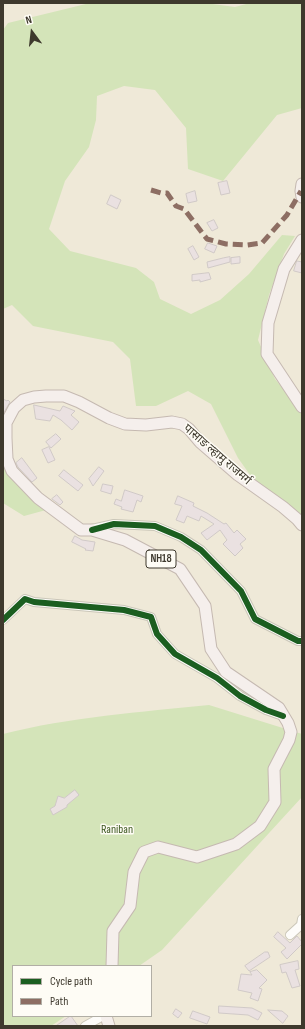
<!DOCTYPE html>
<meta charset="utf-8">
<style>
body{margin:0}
#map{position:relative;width:305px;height:1029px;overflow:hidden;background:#efe9d8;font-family:"Sofia Sans Condensed",sans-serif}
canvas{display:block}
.frame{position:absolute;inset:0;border:4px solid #3e392d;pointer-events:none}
.legend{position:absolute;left:12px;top:965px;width:140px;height:52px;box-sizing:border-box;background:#fefcf5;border:1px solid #b1aea5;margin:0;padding:5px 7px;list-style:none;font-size:12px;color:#3e392d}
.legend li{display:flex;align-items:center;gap:8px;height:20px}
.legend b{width:20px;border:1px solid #b1aea5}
.north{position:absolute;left:12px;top:12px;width:40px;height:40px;-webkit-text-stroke:3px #fefcf5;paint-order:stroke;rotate:345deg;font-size:11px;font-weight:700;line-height:16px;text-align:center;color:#3e392d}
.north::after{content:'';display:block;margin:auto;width:14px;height:18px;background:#3e392d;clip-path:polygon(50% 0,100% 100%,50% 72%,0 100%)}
</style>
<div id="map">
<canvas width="305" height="1029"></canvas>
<div class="frame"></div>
<ul class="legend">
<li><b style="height:5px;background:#1b5e20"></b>Cycle path</li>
<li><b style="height:5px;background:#8d6e63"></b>Path</li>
</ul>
<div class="north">N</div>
</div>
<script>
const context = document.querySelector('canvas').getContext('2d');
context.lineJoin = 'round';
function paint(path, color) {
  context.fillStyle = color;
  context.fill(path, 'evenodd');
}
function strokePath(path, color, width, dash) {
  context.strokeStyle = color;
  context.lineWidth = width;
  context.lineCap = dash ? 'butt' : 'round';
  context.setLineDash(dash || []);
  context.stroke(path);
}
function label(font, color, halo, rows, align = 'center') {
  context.font = font + ' "Sofia Sans Condensed","Noto Sans Devanagari",sans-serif';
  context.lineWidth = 3;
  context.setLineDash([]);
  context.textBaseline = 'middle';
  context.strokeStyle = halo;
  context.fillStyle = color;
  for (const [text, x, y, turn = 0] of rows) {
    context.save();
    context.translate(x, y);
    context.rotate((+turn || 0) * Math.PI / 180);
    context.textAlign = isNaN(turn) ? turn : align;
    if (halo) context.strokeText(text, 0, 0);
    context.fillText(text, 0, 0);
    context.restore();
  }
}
paint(new Path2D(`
 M90,3H205L235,7L250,3H302V108L277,115L223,181L188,169L186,128L155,90L124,86L97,96L96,120L89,147L65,181L49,229L70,251L136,268L154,282L160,299L191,314L220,300L249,274L282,235L295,236L284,254L269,295L258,340L275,379L302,411V518L286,502L253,479L238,458L211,404L188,391L156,406H136L130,359L113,342L33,326L12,305L3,309V30L8,23Z
 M3,459L5,469L11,478L46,510L24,516L3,503Z
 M209,705L302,734V797L162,950L139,966H13V1016H66L51,1026H3V734C70,717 141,712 209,705Z`), '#d4e4b9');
const building = new Path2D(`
 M227,181L230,193L221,195L218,183Z
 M195,191L197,201L188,203L186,194Z
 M111,195L121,200L117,209L107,204Z
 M214,220L218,228L212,231L207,223Z
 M208,243L217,246L214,253L205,249Z
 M193,246L199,257L194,260L188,249Z
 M230,257V262L208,268L207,262L223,258Z
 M240,257V263L231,264V258Z
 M297,261L302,262V273L294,271Z
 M209,273L211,279L200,282V280L192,281V275Z
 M3,399L7,401L8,400L10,402L3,414Z
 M34,405L60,411L63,406L75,411L71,415L79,422L72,430L61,420L53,415L50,421L36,419Z
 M56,434L61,439L51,448L46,442Z
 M49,447L55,460L48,463L42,450Z
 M22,458L37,478L32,482L18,467L16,463Z
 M99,467L104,471L93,486L89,479Z
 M64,470L83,485L78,491L59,476Z
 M103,484L113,486L111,494L101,491Z
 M125,490L143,496L141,502L137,500L133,512L121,509L122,507L114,504L116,499L121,501Z
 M57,495L63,502L60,505L52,499Z
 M178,496L194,503L193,506L207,513L224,524L226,523L234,533L237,530L246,539L240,544L243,548L235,556L223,544L227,540L220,530L207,540L201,533L214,524L201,516L199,521L187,516L184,523L176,520L182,506L175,504Z
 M75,536L82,540L95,542L93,551L85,550L86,549L72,542Z
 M75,790L79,795L67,805V807L53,815L50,809L55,806L58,796L64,798Z
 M278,932L290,943L297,936L302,942V944L287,959L281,952L286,948L274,937Z
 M265,952H268L270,957L249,971L245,966Z
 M298,961L299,969L295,970L300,986L292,988L286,972L282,973L280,965Z
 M257,970L267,980L259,988L262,989L258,1001L250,998L252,993L238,990L241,974L252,975L250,972Z
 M219,1006L252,1008L262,1013L258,1020L248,1015L219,1013Z
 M176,1009L182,1013L178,1018L173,1014Z
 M268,1010L282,1011L288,1016L283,1023Z
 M193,1011L210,1017L207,1024L190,1018Z
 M71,1016L78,1026H56Z`);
paint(building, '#eae1e1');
strokePath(building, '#d0c9c7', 1);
const minor = new Path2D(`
 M92,529L114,524L155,526L181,537L201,550L241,591L255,619L298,641H302
 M3,620L25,599L34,602L124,610L151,617L157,634L175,654L217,678L240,696L266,710L283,716
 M290,935L301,925L302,919
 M85,1026L103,1016`);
const major = new Path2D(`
 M302,184L301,191L302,197
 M302,240L284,269L268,323L267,354L302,407
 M112,966L113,931L130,906L134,872L144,852L158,847L197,857L236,844L260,826L275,802L274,769L289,740L291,732L288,723L279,708L226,672L211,649L205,606L180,569L125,540L92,530H81L38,498L12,471L7,459L6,438V423L14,408L23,400L34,397L46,396H64L79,402L109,418L125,424L146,425L172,422L182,424L189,429L200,442L238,475L283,507L297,519L302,525
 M106,1016L109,1026`);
strokePath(minor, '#cac6b8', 10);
strokePath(major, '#c5b9b1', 13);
strokePath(minor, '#fdfcf9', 8);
strokePath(major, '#f5efec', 11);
strokePath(new Path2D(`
 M151,190L161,193H167L176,206L184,209L207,239L226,244L247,245L262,243L287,215L301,191`), '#8d6e63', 5, [10, 5]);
strokePath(new Path2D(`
 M92,530L114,524L155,526L181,537L201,550L241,591L255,619L298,641H302
 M3,620L25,599L34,602L124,610L151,617L157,634L175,654L217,678L240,696L266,710L283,716`), '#1b5e20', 6);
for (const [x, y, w] of [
 [161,559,30]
]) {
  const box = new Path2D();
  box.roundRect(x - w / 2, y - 9, w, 18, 3);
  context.fillStyle = '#fefcf5';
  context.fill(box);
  strokePath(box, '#3e392d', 1);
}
label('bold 11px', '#3e392d', null, [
 ["NH18",161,559]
]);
label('12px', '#3e392d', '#fefcf5', [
 ["पासाङ ल्हामु राजमर्ग",217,455,41]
]);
label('12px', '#38541b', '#fefcf5', [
 ["Raniban",117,830]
]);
</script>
